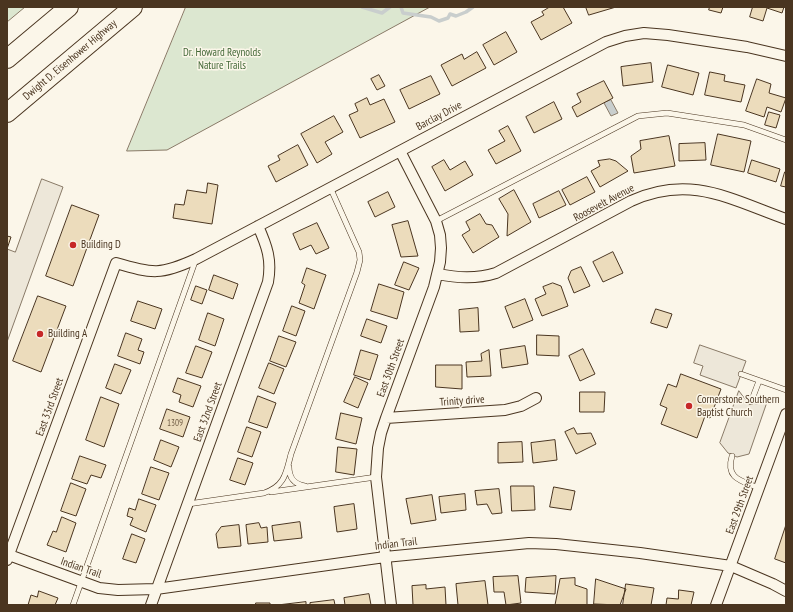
<!DOCTYPE html>
<style>
body{margin:0}
#map{position:relative;width:793px;height:612px;overflow:hidden;background:#fbf6e9;font-family:"PT Sans Narrow",sans-serif}
canvas{display:block}
.frame{position:absolute;inset:0;border:8px solid #4a3520;pointer-events:none}
</style>
<div id="map">
<canvas width="793" height="612"></canvas>
<div class="frame"></div>
</div>
<script>
const context = document.querySelector('canvas').getContext('2d');
context.lineJoin = 'round';
function paint(path, color) {
  context.fillStyle = color;
  context.fill(path, 'evenodd');
}
function strokePath(path, color, width, dash) {
  context.strokeStyle = color;
  context.lineWidth = width;
  context.lineCap = dash ? 'butt' : 'round';
  context.setLineDash(dash || []);
  context.stroke(path);
}
function label(font, color, halo, rows, align = 'center') {
  context.font = font + ' "PT Sans Narrow",sans-serif';
  context.lineWidth = 3;
  context.setLineDash([]);
  context.textBaseline = 'middle';
  context.strokeStyle = halo;
  context.fillStyle = color;
  for (const [text, x, y, turn = 0] of rows) {
    context.save();
    context.translate(x, y);
    context.rotate((+turn || 0) * Math.PI / 180);
    context.textAlign = isNaN(turn) ? turn : align;
    if (halo) context.strokeText(text, 0, 0);
    context.fillText(text, 0, 0);
    context.restore();
  }
}
const green = new Path2D(`
 M7,7H25L7,22Z
 M186,7H430L167,150L127,151Z`);
paint(green, '#dce7d0');
strokePath(green, '#887966', 1);
const parking = new Path2D(`
 M42,179L63,187L7,342V249L15,252Z
 M700,345L746,361L736,388L700,375L703,366L694,363Z
 M739,391L745,399L756,404L767,402L749,454L737,457L728,453L720,443Z`);
paint(parking, '#ede7d9');
strokePath(parking, '#887966', 1);
const water = new Path2D(`
 M611,100L618,113L611,116L604,103Z`);
paint(water, '#c9cecd');
strokePath(water, '#887966', 1);
strokePath(new Path2D(`
 M362,7L382,13L390,7
 M401,7L403,13L431,17L439,21L448,18L450,14L456,16L466,12L473,7`), '#c9cecd', 3.5);
const building = new Path2D(`
 M550,7H563L572,23L541,40L531,22L544,15L542,12Z
 M586,7H616L589,15Z
 M710,7H723L721,13L709,10Z
 M753,7H784L782,13L767,8L763,21L750,17Z
 M506,32L517,52L494,65L483,45Z
 M477,52L486,68L452,86L441,65L462,54L464,59Z
 M651,63L653,82L623,86L621,67Z
 M668,65L699,73L693,95L662,87Z
 M710,72L725,75L724,81L745,85L741,102L705,95Z
 M379,75L385,86L377,90L371,79Z
 M431,76L440,94L409,109L400,90Z
 M757,79L771,84L769,93L786,98L781,112L767,107L764,117L746,111Z
 M604,81L613,98L577,117L572,107L581,102L577,94Z
 M367,98L370,105L384,99L395,122L360,138L349,115L358,111L355,104Z
 M554,102L562,119L534,133L526,117Z
 M769,112L780,115L776,128L765,125Z
 M334,116L343,132L325,142L332,154L317,163L301,134Z
 M508,126L521,151L496,164L488,150L505,141L499,131Z
 M718,134L751,141L744,172L711,165Z
 M669,136L675,166L634,173L631,156L641,149L640,141Z
 M705,143L706,160L679,161V144Z
 M298,145L308,165L276,182L268,166L280,160L278,156Z
 M610,159L616,161L628,171L600,187L591,171L600,166L598,161Z
 M444,160L450,170L465,161L473,175L445,191L432,167Z
 M752,160L780,169L776,182L748,173Z
 M785,172H786V187L781,186Z
 M587,177L595,192L570,205L562,190Z
 M208,183L218,185L212,224L173,218L175,204L184,205L187,190L206,193Z
 M514,190L531,222L507,236L508,214L499,199Z
 M559,191L566,205L539,218L533,204Z
 M388,192L395,207L375,217L368,202Z
 M72,205L99,215L73,286L46,276Z
 M480,214L486,224L492,225L499,237L473,253L462,235L470,230L466,222Z
 M408,221L418,256L401,257L392,225Z
 M317,223L329,248L316,254L311,245L300,250L293,234Z
 M7,236L11,237L7,249Z
 M613,252L623,273L603,282L593,262Z
 M404,262L419,268L409,290L395,285Z
 M581,267L590,286L574,293L568,278L571,271Z
 M307,268L326,275L314,309L299,303L305,285L302,283Z
 M214,275L238,284L233,299L209,290Z
 M553,283L561,286L568,306L542,316L535,299L546,294L543,287Z
 M379,284L404,292L397,319L371,311Z
 M196,286L207,290L202,304L191,300Z
 M38,296L66,306L41,372L13,361Z
 M525,299L533,320L513,328L505,307Z
 M138,301L162,309L155,329L131,321Z
 M292,306L305,311L296,336L283,331Z
 M478,308L479,331L460,332L459,310Z
 M656,309L672,314L667,328L651,323Z
 M208,313L224,319L215,346L199,340Z
 M367,319L387,326L381,343L361,336Z
 M126,333L142,339L138,350L144,352L140,364L118,356Z
 M537,335L559,336V356L537,355Z
 M279,336L296,342L286,367L270,361Z
 M196,346L212,352L202,378L186,373Z
 M525,346L528,364L502,368L500,350Z
 M583,349L595,374L580,381L569,356Z
 M361,350L378,355L370,380L354,375Z
 M489,350L491,376L467,377L466,362L482,361L481,354Z
 M269,363L284,369L274,394L259,388Z
 M115,364L131,370L121,394L106,388Z
 M436,365H462V389L436,387Z
 M681,374L721,389L710,418L705,416L697,438L661,424L667,408L660,405L668,384L676,387Z
 M355,377L368,383L358,408L344,402Z
 M178,378L201,386L193,407L179,402L181,395L173,392Z
 M580,392H605L604,412H580Z
 M258,396L276,403L267,428L249,422Z
 M101,397L119,404L104,447L86,440Z
 M167,409L190,417L183,437L160,429Z
 M341,413L362,418L356,444L336,439Z
 M247,427L261,432L252,457L238,452Z
 M574,428L577,434L591,433L596,444L576,454L565,432Z
 M161,440L179,447L171,467L154,460Z
 M555,440L557,460L533,463L531,443Z
 M522,442L523,462L498,463V443Z
 M338,447L357,449L354,475L336,472Z
 M80,456L106,465L101,478L91,475L87,484L72,479Z
 M238,458L253,463L245,485L230,480Z
 M151,467L169,473L159,500L142,494Z
 M71,483L86,489L76,516L61,511Z
 M511,486H534L535,510L512,511Z
 M554,487L575,491L571,510L550,507Z
 M499,489L502,513L492,514L487,504L477,505L475,491Z
 M465,494L466,510L441,513L439,497Z
 M432,495L436,520L411,524L406,499Z
 M139,499L156,505L146,532L130,525L133,518L127,516L129,508L135,510Z
 M354,504L357,529L337,532L334,507Z
 M62,517L76,523L66,552L47,545L53,531L56,532Z
 M300,522L302,538L274,541L272,526Z
 M259,523L261,528L267,527L268,542L248,544L246,525Z
 M239,525L241,546L218,548L216,534L221,527Z
 M786,525V563L775,559Z
 M132,534L145,539L136,563L123,559Z
 M518,576L521,603L506,605L504,592H494L493,577Z
 M556,576L555,594L525,592L526,578Z
 M575,578V585L587,589V605H555L560,579Z
 M596,579L626,589L620,605L594,604Z
 M485,581L488,605H458L456,584Z
 M626,584L654,588L651,605H623Z
 M426,585V589L445,587L446,605H413L412,586Z
 M679,590L694,592L691,605H666L667,598L678,599Z
 M39,591L58,598L55,605H28L31,595L37,597Z
 M369,594L371,605H345L344,598Z
 M334,600L335,605H310V603Z
 M306,602V605H278Z
 M256,603H270V605H256Z`);
paint(building, '#ecdcbc');
strokePath(building, '#4a3520', 1);
const service = new Path2D(`
 M436,221L638,116L667,113L744,125L786,140
 M741,374L786,390
 M751,402L759,381
 M732,456C725,479 742,481 759,488
 M289,467C289,478 294,484 305,486
 M271,492L376,477
 M188,504L264,493C285,486 286,473 291,454L357,272L360,260L359,252L330,187
 M73,605L196,259`);
const minor = new Path2D(`
 M438,274C457,278 477,279 496,273L631,201C690,174 730,199 786,219
 M386,418L505,410L521,406L536,398
 M9,555L99,588L118,590L156,589L385,557L529,543L556,544L640,553L731,566L773,584L786,591
 M7,560L116,263C153,274 161,275 196,259L606,42L625,36L644,33L668,35L747,47L786,56
 M151,605L268,282C272,260 267,246 258,226
 M391,605L376,477L378,448L381,433L386,418L434,287L440,262L441,248L440,235L436,221L400,151
 M716,605L786,414`);
const motorway = new Path2D(`
 M7,59L69,7
 M7,113L133,7`);
strokePath(service, '#4a3520', 6);
strokePath(minor, '#4a3520', 12);
strokePath(motorway, '#4a3520', 20);
strokePath(service, '#fbf6e9', 5);
strokePath(minor, '#fbf6e9', 10);
strokePath(motorway, '#fbf6e9', 18);
for (const [x, y, r, color] of [
 [73,245,4,"#c62828"],
 [40,334,4,"#c62828"],
 [689,406,4,"#c62828"]
]) {
  const dot = new Path2D();
  dot.arc(x, y, r, 0, 2 * Math.PI);
  context.fillStyle = color;
  context.fill(dot);
  strokePath(dot, '#fbf6e9', 1.5);
}
label('9px', '#725f47', null, [
 ["1309",175,423]
]);
label('11px', '#436837', '#fbf6e9', [
 ["Dr. Howard Reynolds",222,53],
 ["Nature Trails",222,66]
]);
label('11px', '#4a3520', '#fbf6e9', [
 ["Dwight D. Eisenhower Highway",70,60,-40],
 ["Barclay Drive",439,116,-28],
 ["Roosevelt Avenue",604,203,-28],
 ["East 30th Street",391,368,-70],
 ["Trinity drive",462,401,-4],
 ["East 33rd Street",50,407,-70],
 ["East 32nd Street",208,412,-70],
 ["East 29th Street",740,505,-70],
 ["Indian Trail",396,544,-7],
 ["Indian Trail",81,568,19]
]);
label('11px', '#4a3520', '#fbf6e9', [
 ["Building D",81,245],
 ["Building A",48,334],
 ["Cornerstone Southern",697,400],
 ["Baptist Church",697,413]
], 'left');
</script>
